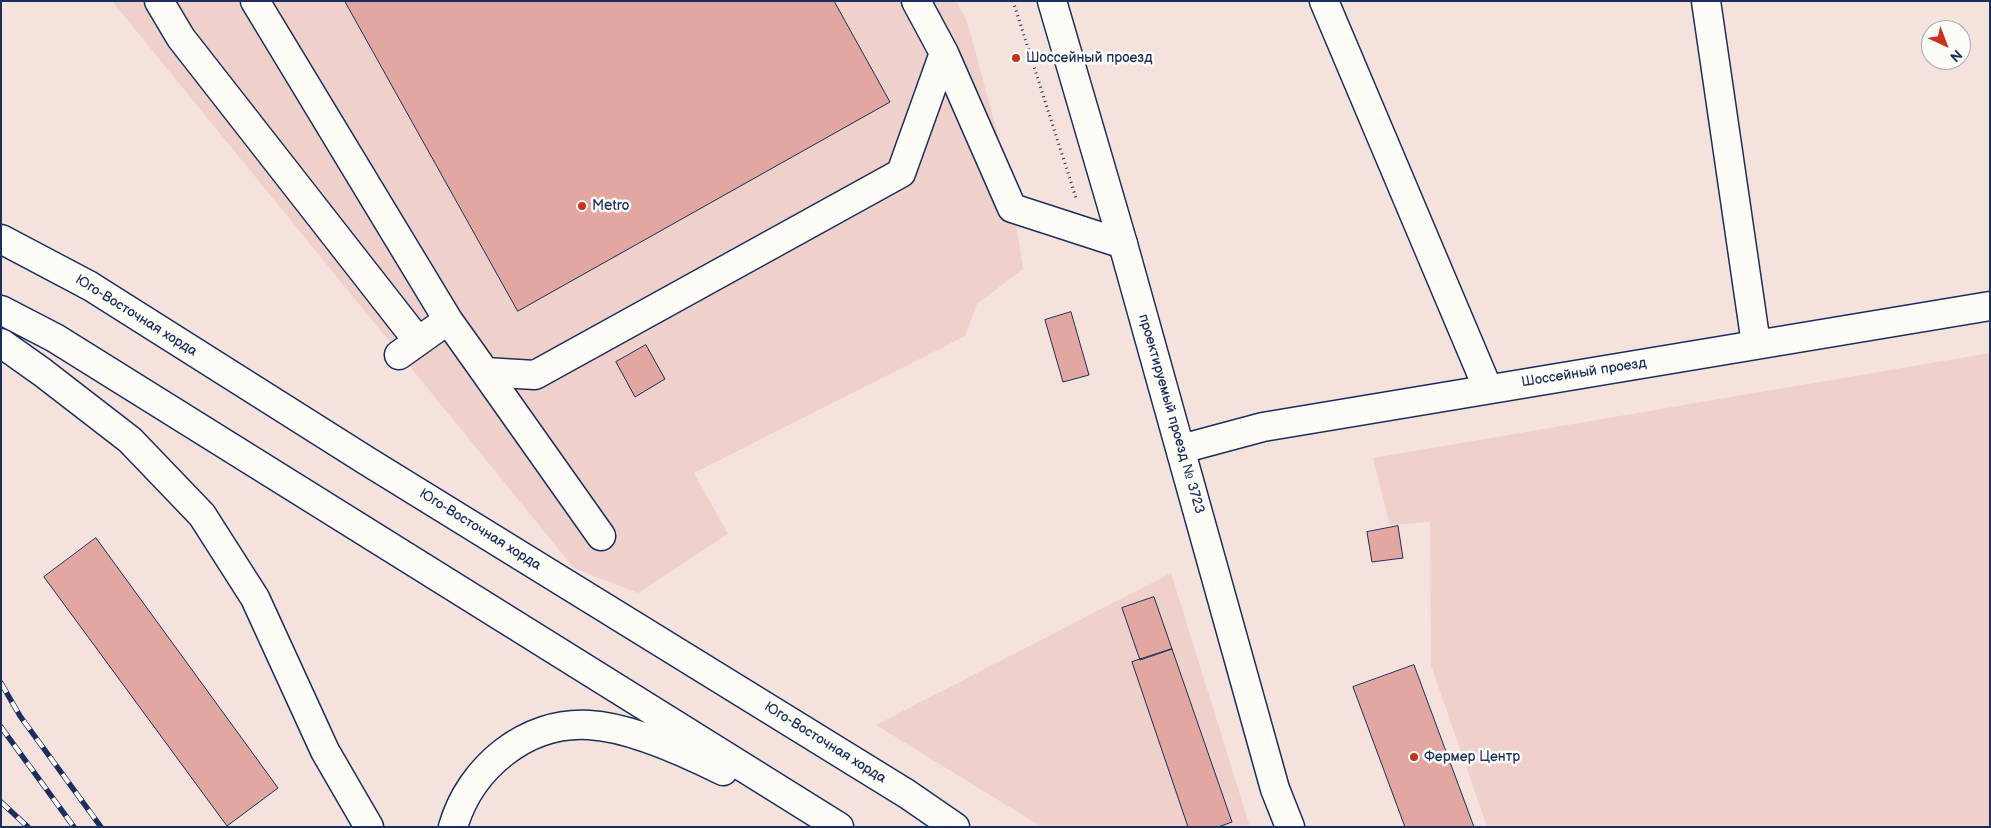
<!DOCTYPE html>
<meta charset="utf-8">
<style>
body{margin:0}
#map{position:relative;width:1991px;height:828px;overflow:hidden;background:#f5e2dd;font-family:"Balsamiq Sans",sans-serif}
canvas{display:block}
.frame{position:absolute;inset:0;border:2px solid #1b2f5e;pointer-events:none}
.north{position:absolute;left:1921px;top:20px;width:50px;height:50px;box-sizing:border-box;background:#fdfcf7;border:1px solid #a3aaba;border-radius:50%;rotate:137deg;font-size:14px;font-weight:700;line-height:20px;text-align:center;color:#1b2f5e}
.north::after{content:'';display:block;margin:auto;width:18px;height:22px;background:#c8321e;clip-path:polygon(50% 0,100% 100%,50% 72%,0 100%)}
</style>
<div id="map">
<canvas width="1991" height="828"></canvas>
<div class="frame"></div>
<div class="north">N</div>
</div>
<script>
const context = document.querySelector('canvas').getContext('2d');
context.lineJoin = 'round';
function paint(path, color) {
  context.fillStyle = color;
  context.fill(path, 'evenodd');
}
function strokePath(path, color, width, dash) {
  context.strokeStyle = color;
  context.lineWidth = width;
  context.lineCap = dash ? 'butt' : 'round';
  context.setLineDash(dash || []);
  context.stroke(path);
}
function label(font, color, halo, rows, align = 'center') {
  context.font = font + ' "Balsamiq Sans",sans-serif';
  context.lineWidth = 5;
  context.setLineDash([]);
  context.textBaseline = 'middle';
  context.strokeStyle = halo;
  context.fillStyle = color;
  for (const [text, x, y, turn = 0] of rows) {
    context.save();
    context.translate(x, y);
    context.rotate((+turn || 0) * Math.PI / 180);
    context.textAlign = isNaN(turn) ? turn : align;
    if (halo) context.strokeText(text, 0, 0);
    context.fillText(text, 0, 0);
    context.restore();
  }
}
paint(new Path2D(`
 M112,1H956L967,21L1009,176L1023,269L977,304L965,336L694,473L728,534L638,593L574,568Z
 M1990,353V827H1487L1431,665L1430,522L1390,525L1373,458Z
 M1171,573L1250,827H1042L876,725Z`), '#efd0cb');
const building = new Path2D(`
 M345,1H834L890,102L518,311Z
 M1071,312L1089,375L1063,382L1045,320Z
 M646,345L665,379L635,397L616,362Z
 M1398,526L1403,558L1372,562L1367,532Z
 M96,538L278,788L227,826L44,577Z
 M1154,597L1172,649L1140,660L1122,608Z
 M1172,649L1232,822L1218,827H1188L1132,662Z
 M1414,665L1474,827H1405L1353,687Z`);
paint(building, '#e1a7a0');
strokePath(building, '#1b2f5e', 1);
const minor = new Path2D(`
 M159,1L181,38L418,341
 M255,1L448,320L399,355
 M1324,1L1488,389
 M1706,1L1756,344
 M944,53L1012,208L1123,244
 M448,320L485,372
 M1181,449L1263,427L1990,306
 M601,536L485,372L535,375L901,173L944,53L916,1`);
const major = new Path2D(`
 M1052,1L1123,244L1275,789L1290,827
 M1,239L90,286L367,461L907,794L955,827
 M1,310L55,338L839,827
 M1,343L42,372L130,440L202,515L255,598L325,751L369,827
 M453,827C470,768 526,721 589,725C629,727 687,753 723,771`);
strokePath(minor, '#1b2f5e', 31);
strokePath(major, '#1b2f5e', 31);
strokePath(new Path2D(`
 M1013,1L1076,198`), '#1b2f5e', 3, [1, 4]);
strokePath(minor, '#fdfcf7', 28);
strokePath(major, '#fdfcf7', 28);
const rail = new Path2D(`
 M1,683L20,716L101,827
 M1,727L74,827
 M1,802L28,827`);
strokePath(rail, '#1b2f5e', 5.5);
strokePath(rail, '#fdfcf7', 4, [11]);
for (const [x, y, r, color] of [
 [1016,58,5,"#c8321e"],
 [582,206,5,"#c8321e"],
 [1414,757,5,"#c8321e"]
]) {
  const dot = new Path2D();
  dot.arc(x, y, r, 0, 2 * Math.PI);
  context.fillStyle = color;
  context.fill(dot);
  strokePath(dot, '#fdfcf7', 2);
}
label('14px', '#1b2f5e', '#fdfcf7', [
 ["Шоссейный проезд",1026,58],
 ["Metro",592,206],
 ["Фермер Центр",1424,757]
], 'left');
label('14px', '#1b2f5e', '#fdfcf7', [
 ["Юго-Восточная хорда",136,316,32],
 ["Шоссейный проезд",1584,373,-9],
 ["проектируемый проезд № 3723",1171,414,74],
 ["Юго-Восточная хорда",480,530,32],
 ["Юго-Восточная хорда",825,743,32]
]);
</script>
